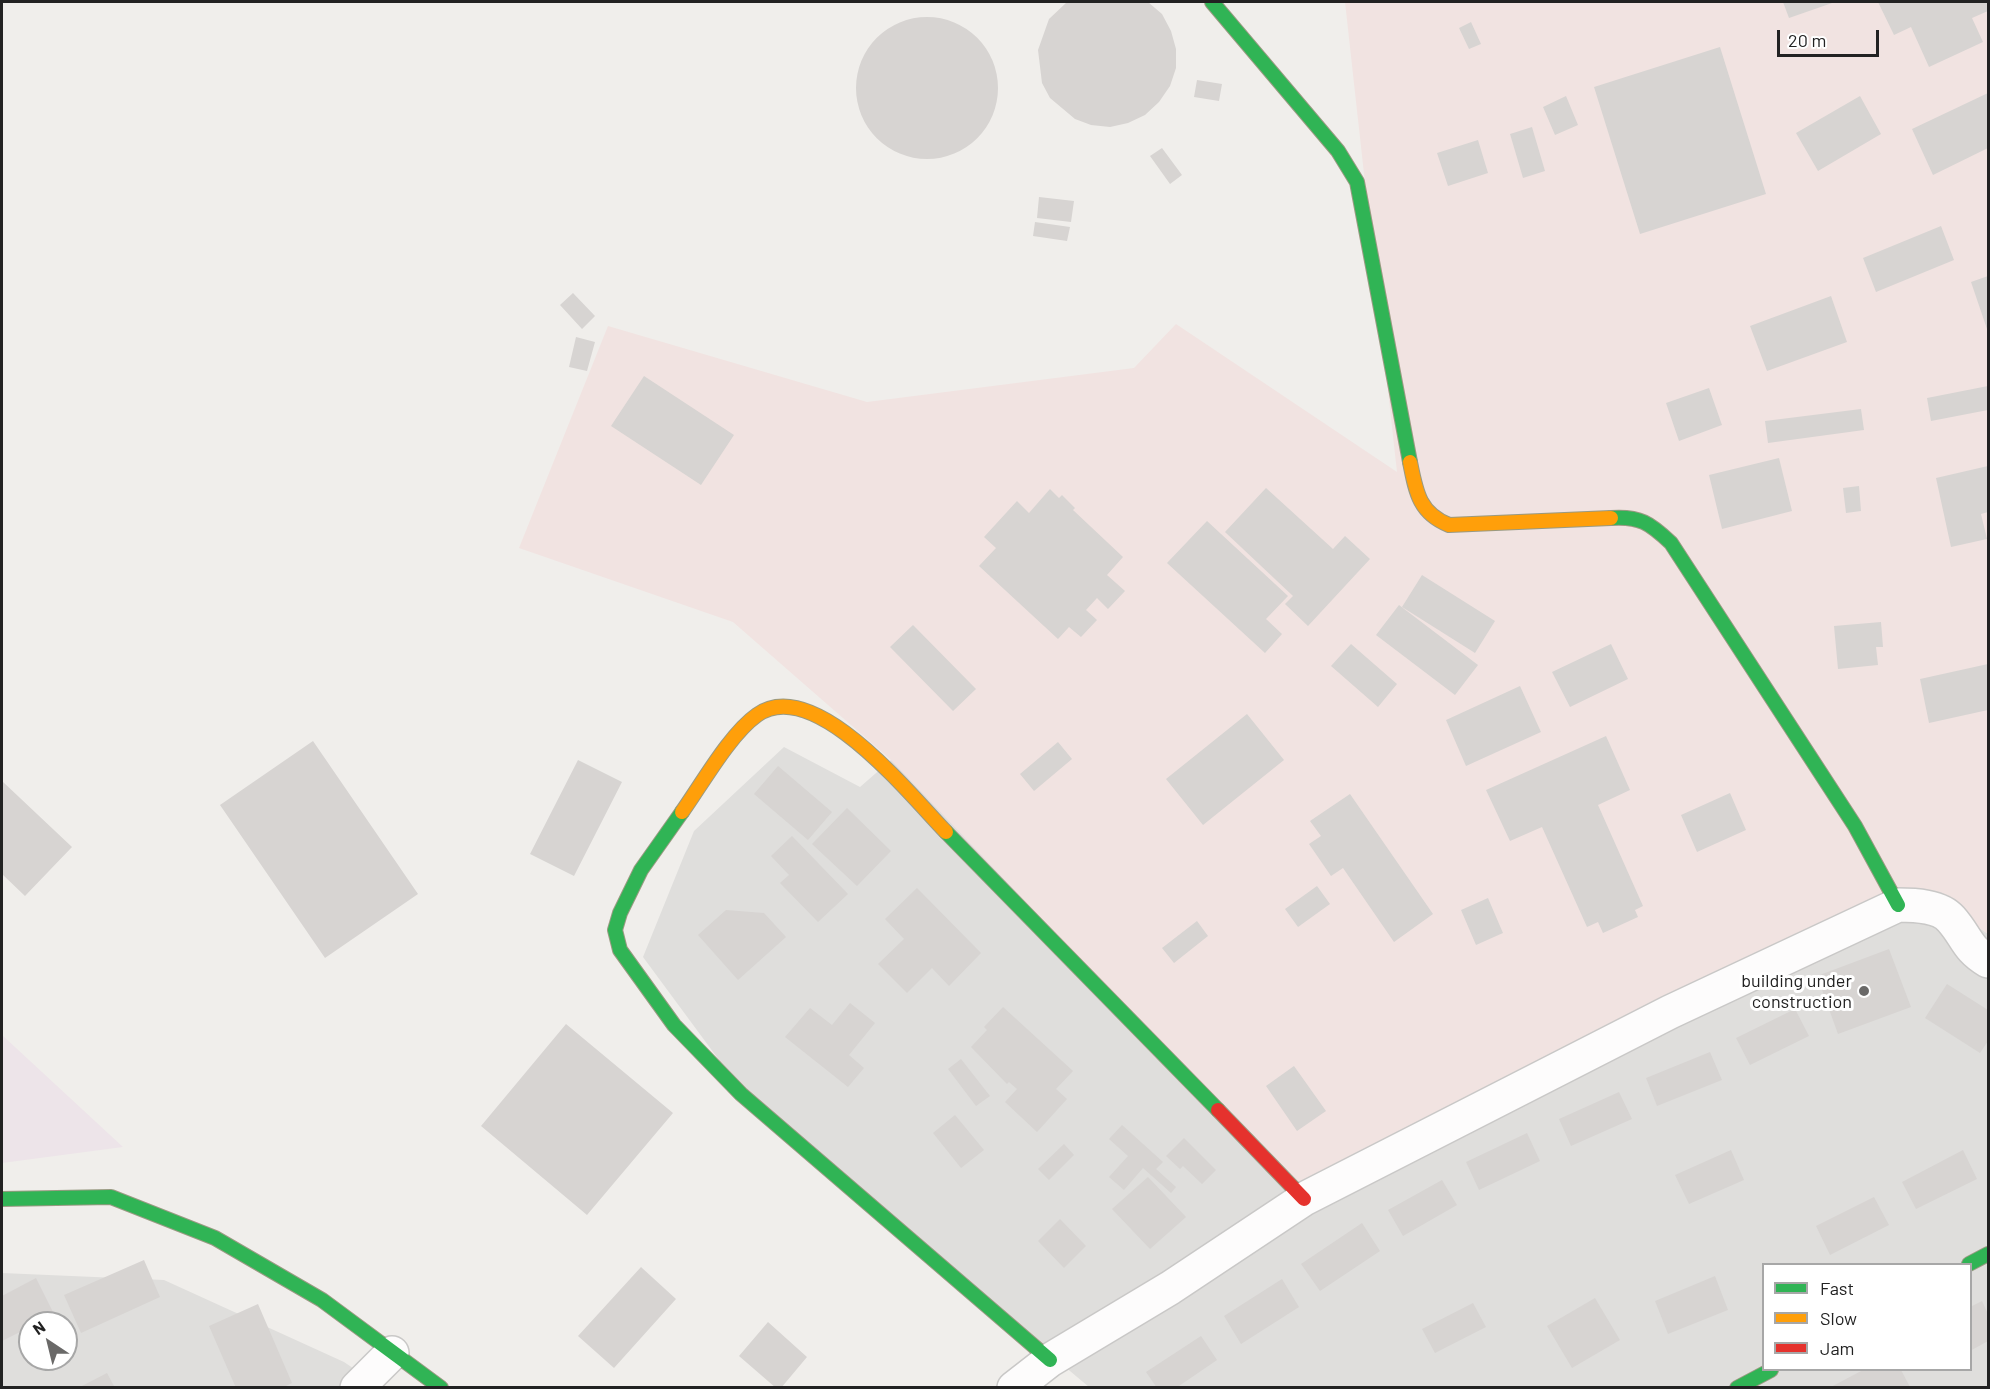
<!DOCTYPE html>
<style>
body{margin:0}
#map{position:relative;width:1990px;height:1389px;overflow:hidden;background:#f0eeeb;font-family:Barlow,sans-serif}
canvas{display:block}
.frame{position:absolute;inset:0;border:3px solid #222;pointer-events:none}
.legend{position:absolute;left:1762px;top:1263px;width:210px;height:108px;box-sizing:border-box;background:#fff;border:2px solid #a7a7a7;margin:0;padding:8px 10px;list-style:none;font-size:18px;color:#222}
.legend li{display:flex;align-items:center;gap:12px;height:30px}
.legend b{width:30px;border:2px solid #a7a7a7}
.north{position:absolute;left:18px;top:1311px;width:60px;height:60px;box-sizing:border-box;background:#fff;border:2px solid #a7a7a7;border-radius:50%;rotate:325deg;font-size:16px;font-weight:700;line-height:24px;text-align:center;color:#222}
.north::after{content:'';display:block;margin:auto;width:21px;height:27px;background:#6a6968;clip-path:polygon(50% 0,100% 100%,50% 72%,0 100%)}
.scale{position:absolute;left:1777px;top:30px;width:102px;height:27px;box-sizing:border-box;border:3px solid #222;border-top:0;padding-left:8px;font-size:18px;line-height:21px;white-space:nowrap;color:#222;-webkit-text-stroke:4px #fff;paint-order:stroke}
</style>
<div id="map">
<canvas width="1990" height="1389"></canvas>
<div class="frame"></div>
<ul class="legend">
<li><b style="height:8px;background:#30b455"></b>Fast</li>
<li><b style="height:8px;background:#ff9f0a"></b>Slow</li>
<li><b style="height:8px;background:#e5322d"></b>Jam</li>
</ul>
<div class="north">N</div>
<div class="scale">20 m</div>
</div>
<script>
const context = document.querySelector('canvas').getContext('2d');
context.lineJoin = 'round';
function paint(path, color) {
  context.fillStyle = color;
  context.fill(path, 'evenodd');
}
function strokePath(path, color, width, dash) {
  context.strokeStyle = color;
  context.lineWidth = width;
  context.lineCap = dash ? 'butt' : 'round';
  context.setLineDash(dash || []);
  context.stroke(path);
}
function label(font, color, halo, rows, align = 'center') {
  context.font = font + ' Barlow,sans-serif';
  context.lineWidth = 6;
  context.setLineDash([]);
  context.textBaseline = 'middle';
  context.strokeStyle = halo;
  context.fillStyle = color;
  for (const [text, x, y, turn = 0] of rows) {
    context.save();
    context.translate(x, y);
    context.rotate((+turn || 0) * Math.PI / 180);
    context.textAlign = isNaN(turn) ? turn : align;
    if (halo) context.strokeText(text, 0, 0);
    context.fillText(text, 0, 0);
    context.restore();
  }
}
paint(new Path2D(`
 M784,747L860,787L891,760L1933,895L1988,934V1387H1089L750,1102L643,957L694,831ZM1764,1264H1970V1370H1764Z
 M2,1273L164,1280L344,1362L381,1387L2,1388ZM30,1323H66V1359H30Z`), '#dfdedc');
paint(new Path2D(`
 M1345,2H1988V934L1933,895L1300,1191L891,760L733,622L519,548L608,326L867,402L1134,368L1176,324L1397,472Z`), '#f1e3e1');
paint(new Path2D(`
 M2,1035L123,1147L2,1163Z`), '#ede4e9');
paint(new Path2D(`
 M1067,2H1148L1162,14L1171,31L1176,49V68L1170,86L1159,102L1145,115L1128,123L1110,127L1091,125L1075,119L1050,98L1042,83L1038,50L1049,19Z
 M1783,2H1835L1789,18Z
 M1878,2H1988V11L1972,18L1983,42L1929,67L1911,27L1894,35Z
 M856 88a71 71 0 1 1 142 0a71 71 0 1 1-142 0Z
 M1471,22L1481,44L1469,49L1459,28Z
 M1720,47L1766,194L1640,234L1594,87Z
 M1197,80L1222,84L1219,101L1194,97Z
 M1988,93V148L1933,175L1912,129Z
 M1566,96L1578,125L1555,135L1543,107Z
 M1860,96L1881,134L1818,171L1796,133Z
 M1532,127L1545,171L1523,178L1510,134Z
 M1478,140L1488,173L1448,186L1437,153Z
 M1162,148L1182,175L1170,184L1150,156Z
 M1039,197L1074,201L1071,222L1037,218Z
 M1035,222L1070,227L1067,241L1033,236Z
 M1941,226L1954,260L1876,292L1863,258Z
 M1988,276V332L1971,282Z
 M573,293L595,316L582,329L560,305Z
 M1831,296L1847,342L1767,371L1750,326Z
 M576,337L595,342L587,371L569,367Z
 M644,376L734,435L701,485L611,426Z
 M1988,386V410L1931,421L1927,398Z
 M1709,388L1722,425L1679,441L1666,403Z
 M1861,409L1864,430L1768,443L1765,421Z
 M1779,458L1792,511L1722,529L1709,475Z
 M1988,466V512L1981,514L1987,539L1951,547L1936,478Z
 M1859,486L1861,511L1846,513L1843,488Z
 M1266,488L1333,549L1345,536L1370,559L1308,626L1285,604L1293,596L1225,532Z
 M1050,489L1059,498L1062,495L1075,508L1073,510L1123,557L1107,575L1125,591L1108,609L1097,598L1086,610L1097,620L1081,637L1069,627L1058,639L979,566L996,548L984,537L1017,501L1029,513Z
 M1207,521L1288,596L1266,619L1282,634L1265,653L1167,563Z
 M1422,575L1495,621L1475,653L1402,607Z
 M1399,605L1478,665L1455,695L1376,635Z
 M1881,622L1883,647H1876L1878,665L1838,669L1834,626Z
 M913,625L976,689L953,711L890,647Z
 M1351,644L1397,684L1378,707L1331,666Z
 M1611,644L1628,679L1570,707L1552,672Z
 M1988,664V710L1929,723L1920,679Z
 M1520,686L1541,732L1466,766L1446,720Z
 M1247,714L1284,760L1203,825L1166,779Z
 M1606,736L1630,790L1598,805L1643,906L1635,910L1638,917L1603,933L1598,922L1587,927L1542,827L1510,841L1486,790Z
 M313,741L418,894L325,958L220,805Z
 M1058,742L1072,759L1034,791L1020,774Z
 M578,760L622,782L574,876L530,854Z
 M778,766L832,812L808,840L754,794Z
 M2,781L72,847L25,896L2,874Z
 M1730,793L1746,830L1697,852L1681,815Z
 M1350,794L1433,914L1394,942L1343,868L1331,876L1309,844L1321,836L1310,821Z
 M847,808L891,851L857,886L812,844Z
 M792,836L848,894L818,922L780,883L789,875L771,856Z
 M1317,886L1330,904L1298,927L1285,909Z
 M917,888L981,953L949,986L932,968L907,993L878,964L904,939L885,919Z
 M1488,898L1503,933L1476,945L1461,910Z
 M726,910L764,913L786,937L738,980L698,935Z
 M1197,921L1208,936L1174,963L1162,948Z
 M1889,949L1911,1007L1838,1034L1817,976Z
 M1947,984L1988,1010V1041L1980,1053L1925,1018Z
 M850,1003L875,1023L849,1055L864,1068L848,1087L785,1037L810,1008L832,1025Z
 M1003,1007L1073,1071L1056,1089L1067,1099L1037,1132L1005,1102L1017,1089L1009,1082L1007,1084L971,1047L987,1030L984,1027Z
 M1795,1009L1809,1036L1750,1065L1736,1038Z
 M566,1024L673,1113L587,1215L481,1126Z
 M1710,1052L1722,1080L1657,1106L1646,1078Z
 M961,1059L990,1096L976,1106L948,1069Z
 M1294,1066L1326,1111L1297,1131L1266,1086Z
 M1619,1092L1632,1119L1571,1146L1559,1119Z
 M955,1115L984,1150L961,1168L933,1133Z
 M1122,1125L1163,1162L1156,1169L1176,1187L1171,1193L1143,1168L1124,1190L1109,1177L1128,1156L1109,1139Z
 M1527,1133L1540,1161L1479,1190L1466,1162Z
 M1184,1138L1216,1170L1202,1184L1183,1166L1180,1169L1166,1156Z
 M1064,1144L1074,1155L1049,1180L1038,1169Z
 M1731,1150L1744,1180L1689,1204L1675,1175Z
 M1963,1150L1977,1179L1916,1209L1902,1182Z
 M1148,1177L1186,1217L1150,1249L1112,1209Z
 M1442,1180L1457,1205L1403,1236L1388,1210Z
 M1874,1197L1889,1225L1830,1255L1816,1226Z
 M1060,1219L1086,1246L1064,1268L1038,1241Z
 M1362,1223L1380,1251L1320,1291L1301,1264Z
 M144,1260L160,1297L81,1333L64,1295Z
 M641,1267L676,1299L614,1368L578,1336Z
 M1715,1276L1728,1310L1668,1334L1655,1301Z
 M36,1278L54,1314L37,1323H30V1327L2,1341V1296Z
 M1282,1279L1299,1307L1241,1344L1224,1316Z
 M1595,1298L1620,1340L1572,1368L1547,1326Z
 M1982,1301L1988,1314V1341L1970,1351V1307Z
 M1473,1303L1486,1327L1435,1353L1422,1329Z
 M258,1304L292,1383L282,1388H236L209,1326Z
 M768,1322L807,1357L781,1388H776L739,1356Z
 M1201,1336L1217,1360L1176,1388H1157L1146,1372Z
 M1863,1370H1901L1910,1387L1829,1388Z
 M107,1373L115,1388H78Z`), '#d7d4d2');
const street = new Path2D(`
 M357,1388L392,1353
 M1014,1388L1050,1360L1170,1288L1304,1199L1670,1012L1898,905C1914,905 1940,906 1951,919C1967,937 1966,948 1988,961`);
const fast = new Path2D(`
 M1212,2L1338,151L1357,182L1410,462
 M1611,518C1640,516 1650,523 1671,543L1855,826L1898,905
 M682,812L641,870L620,913L615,930L620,950L674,1025L741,1094L1050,1360
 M946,832L1218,1110
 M2,1199L111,1197L215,1238L322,1300L441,1388
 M1969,1264L1988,1254
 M1737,1388L1771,1370`);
const slow = new Path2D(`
 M1410,462C1416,492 1419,513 1449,525L1611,518
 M682,812C702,784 730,734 757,715C814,674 910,795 946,832`);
const jam = new Path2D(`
 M1218,1110L1304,1199`);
strokePath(street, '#c9c8c7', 36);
strokePath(fast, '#999a82', 16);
strokePath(slow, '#999a82', 16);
strokePath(jam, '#999a82', 16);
strokePath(street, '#fdfcfc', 33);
strokePath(fast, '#30b455', 14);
strokePath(slow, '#ff9f0a', 14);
strokePath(jam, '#e5322d', 14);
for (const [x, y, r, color] of [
 [1864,991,6,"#6a6968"]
]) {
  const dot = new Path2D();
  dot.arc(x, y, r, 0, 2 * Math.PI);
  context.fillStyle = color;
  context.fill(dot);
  strokePath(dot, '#fff', 2);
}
label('18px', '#222', '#fff', [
 ["building under",1852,981],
 ["construction",1852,1002]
], 'right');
</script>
